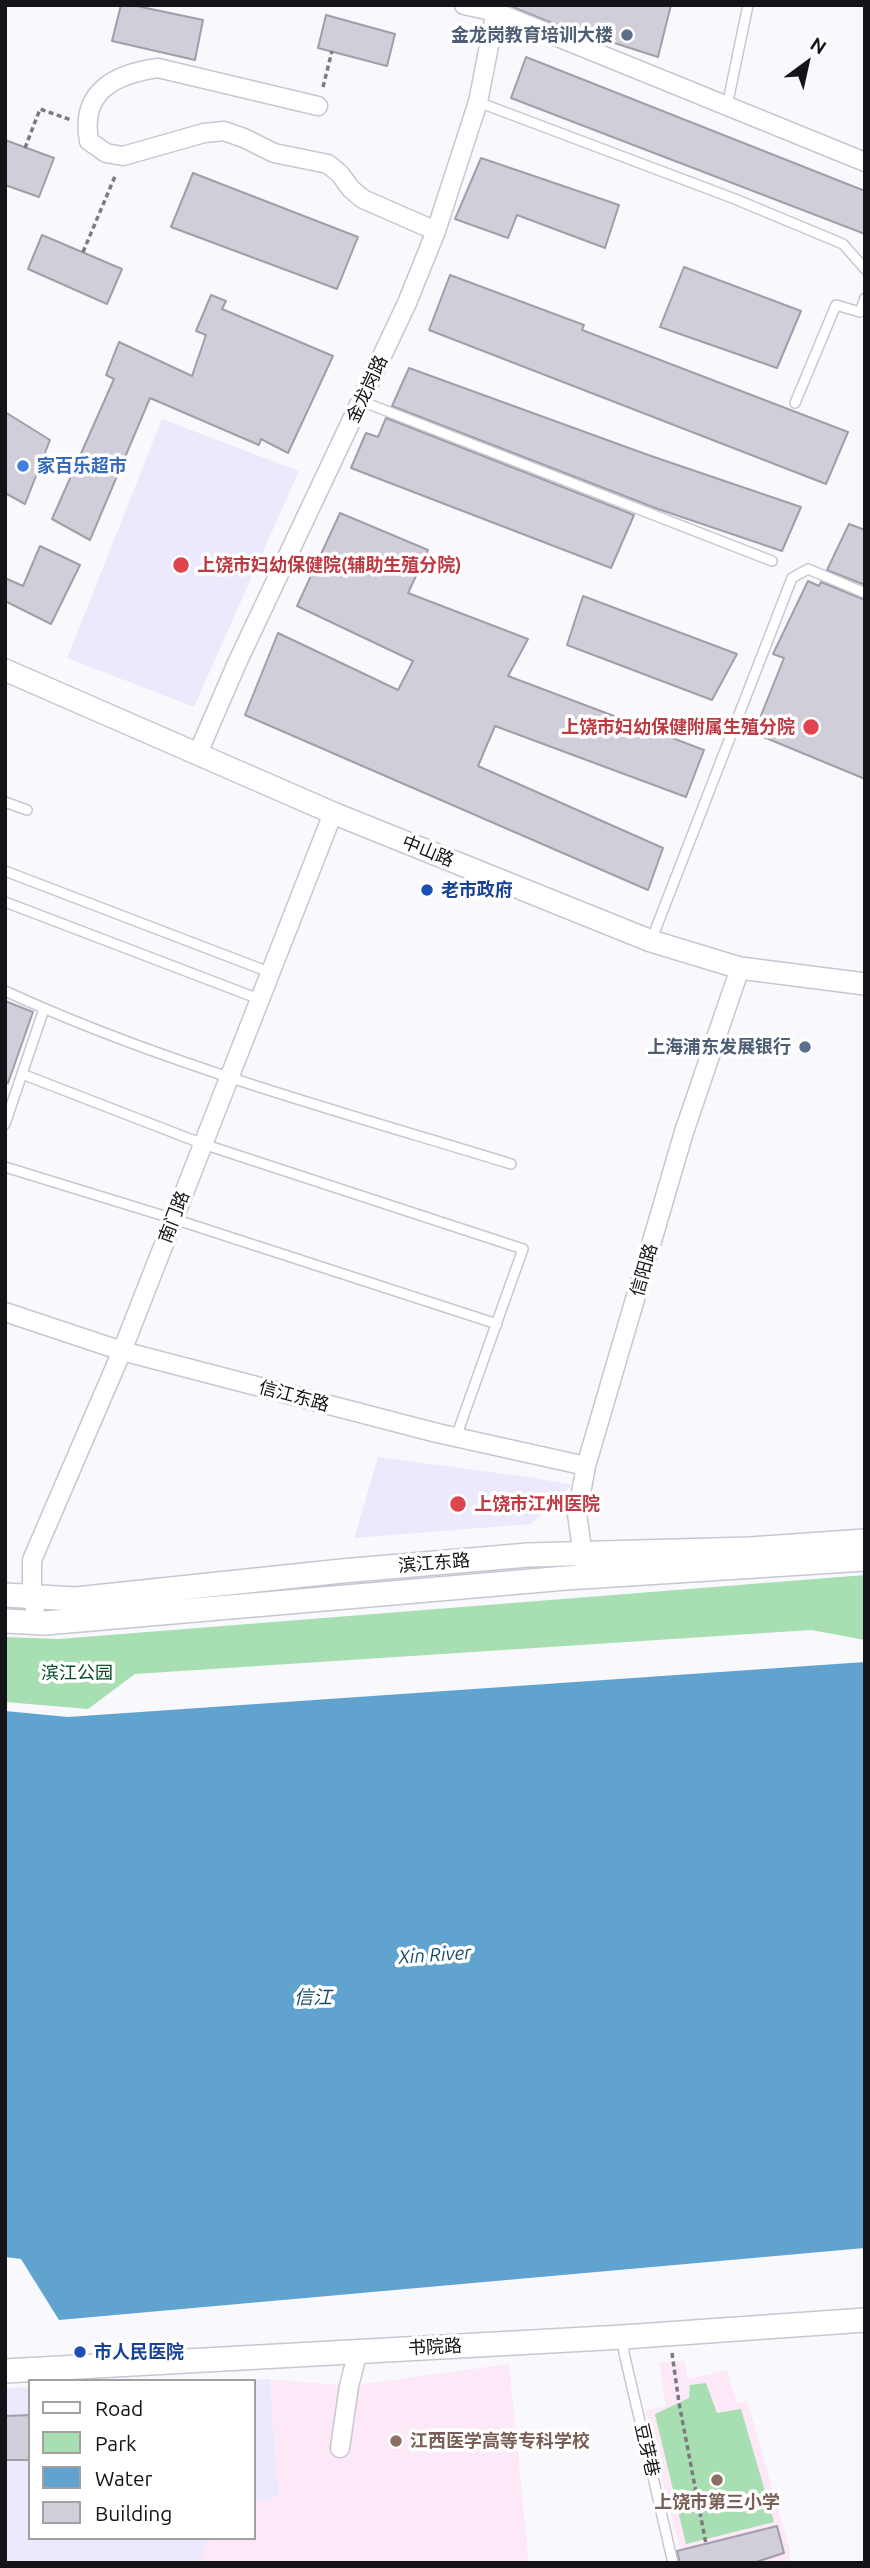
<!DOCTYPE html>
<meta charset="utf-8">
<style>
body{margin:0}
#map{position:relative;width:870px;height:2568px;overflow:hidden;background:#f9f8fd;font-family:Ubuntu,sans-serif}
canvas{display:block}
.frame{position:absolute;inset:0;border:7px solid #141317;pointer-events:none}
.legend{position:absolute;left:28px;top:2379px;width:228px;height:161px;box-sizing:border-box;background:#fff;border:2px solid #a1a1a2;margin:0;padding:9px 12px;list-style:none;font-size:21px;color:#141317}
.legend li{display:flex;align-items:center;gap:14px;height:35px}
.legend b{width:35px;border:2px solid #a1a1a2}
.north{position:absolute;left:772px;top:28px;width:70px;height:70px;-webkit-text-stroke:5px #fff;paint-order:stroke;rotate:33deg;font-size:19px;font-weight:700;line-height:28px;text-align:center;color:#141317}
.north::after{content:'';display:block;margin:auto;width:24px;height:32px;background:#141317;clip-path:polygon(50% 0,100% 100%,50% 72%,0 100%)}
</style>
<div id="map">
<canvas width="870" height="2568"></canvas>
<div class="frame"></div>
<ul class="legend">
<li><b style="height:9px;background:#fff"></b>Road</li>
<li><b style="height:19px;background:#a7dfb3"></b>Park</li>
<li><b style="height:19px;background:#60a3cf"></b>Water</li>
<li><b style="height:19px;background:#d1ceda"></b>Building</li>
</ul>
<div class="north">N</div>
</div>
<script>
const context = document.querySelector('canvas').getContext('2d');
context.lineJoin = 'round';
function paint(path, color) {
  context.fillStyle = color;
  context.fill(path, 'evenodd');
}
function strokePath(path, color, width, dash) {
  context.strokeStyle = color;
  context.lineWidth = width;
  context.lineCap = dash ? 'butt' : 'round';
  context.setLineDash(dash || []);
  context.stroke(path);
}
function label(font, color, halo, rows, align = 'center') {
  context.font = font + ' Ubuntu,"Noto Sans SC",sans-serif';
  context.lineWidth = 7;
  context.setLineDash([]);
  context.textBaseline = 'middle';
  context.strokeStyle = halo;
  context.fillStyle = color;
  for (const [text, x, y, turn = 0] of rows) {
    context.save();
    context.translate(x, y);
    context.rotate((+turn || 0) * Math.PI / 180);
    context.textAlign = isNaN(turn) ? turn : align;
    if (halo) context.strokeText(text, 0, 0);
    context.fillText(text, 0, 0);
    context.restore();
  }
}
paint(new Path2D(`
 M162,419L299,471L194,707L67,658Z
 M378,1457L535,1478L572,1485L531,1524L354,1538Z
 M270,2379L279,2497L254,2501V2381H231Z
 M30,2387V2538H209L199,2563H5V2388Z`), '#ede9fd');
paint(new Path2D(`
 M684,2361L688,2379L727,2370L737,2404L747,2400L790,2550V2563H683L646,2411L666,2406L659,2362Z
 M509,2364L529,2563H199L209,2538H254V2501L279,2497L270,2379L349,2386Z`), '#fde8f7');
paint(new Path2D(`
 M865,1575V1640L811,1630L135,1674L88,1709L5,1702V1637L59,1639Z
 M706,2383L717,2413L741,2409L774,2522L686,2544L655,2414L689,2398L690,2385Z`), '#a7dfb3');
paint(new Path2D(`
 M865,1662V2248L59,2320L21,2259L5,2257V1711L68,1717Z`), '#60a3cf');
const building = new Path2D(`
 M121,5H132L203,20L195,60L112,41Z
 M671,5L658,57L552,23L510,6Z
 M326,15L395,34L387,66L318,48Z
 M526,57L865,191V234L511,98Z
 M5,140L54,158L39,197L5,185Z
 M481,158L619,205L605,248L517,215L508,238L455,219Z
 M193,173L358,237L337,289L171,227Z
 M42,235L122,269L107,304L28,269Z
 M684,267L801,311L777,368L660,327Z
 M450,275L584,325L582,330L848,432L826,484L429,330Z
 M211,295L226,301L222,309L333,356L288,453L261,439L259,445L150,398L90,540L52,519L114,379L106,375L119,342L192,376L206,335L196,331Z
 M409,368L651,456L801,507L782,551L658,509L392,406Z
 M5,412L50,440L25,504L5,493Z
 M386,418L634,515L611,568L351,468L366,433L378,437Z
 M340,513L428,550L408,593L528,639L508,676L704,750L686,797L495,726L478,766L663,848L648,890L245,715L278,633L398,690L413,661L297,606Z
 M849,524L865,530V585L827,570Z
 M40,546L80,565L51,624L5,601V578L23,586Z
 M808,581L819,586L821,582L865,600V779L754,733L784,658L773,654Z
 M583,596L737,654L712,700L567,645Z
 M5,1001L33,1012L8,1083L5,1082Z
 M30,2415V2460H5V2416Z
 M777,2526L784,2553L753,2563H680L677,2551Z`);
paint(building, '#d1ceda');
strokePath(building, '#a09ea9', 2);
const service = new Path2D(`
 M478,102L735,199L843,244L865,269
 M727,106L748,5
 M361,401L772,561
 M795,403L836,305L860,312L865,298
 M5,802L27,810
 M5,871L269,972
 M5,902L259,999
 M651,941L792,578L808,569L865,593
 M5,991C166,1065 342,1112 511,1164
 M22,1074L203,1144L523,1249L456,1437
 M5,1124L44,1009
 M5,1167L174,1219L497,1324
 M623,2339L624,2353L673,2563`);
const minor = new Path2D(`
 M464,5L496,12L865,162
 M318,106L158,68C114,74 80,92 89,141L106,153L123,156L204,133L224,131L244,138L274,153L328,164L340,174L351,189L363,199L436,231
 M198,753L237,663L407,303L436,231L478,102L497,5
 M5,1312L122,1351L437,1433L586,1466
 M584,1563L577,1514L586,1466L684,1132L740,968
 M35,1608L32,1597V1560L122,1351L333,813
 M340,2448L349,2386L358,2351`);
const tertiary = new Path2D(`
 M5,670L333,813L651,941L740,968L865,984`);
const secondary = new Path2D(`
 M5,1595L76,1599L342,1571L528,1555L750,1549L865,1541
 M5,1621L45,1623L566,1578L865,1559
 M5,2371L623,2337L865,2320`);
strokePath(service, '#c8c6d1', 12);
strokePath(minor, '#c8c6d1', 21);
strokePath(tertiary, '#c8c6d1', 24);
strokePath(secondary, '#c8c6d1', 26);
strokePath(new Path2D(`
 M323,87L332,51
 M25,148L40,109L71,120
 M83,252L116,174
 M672,2353L679,2403L706,2544`), '#7b7a7f', 3.5, [5, 3.5]);
strokePath(service, '#fff', 9);
strokePath(minor, '#fff', 18);
strokePath(tertiary, '#fff', 21);
strokePath(secondary, '#fff', 23);
for (const [x, y, r, color] of [
 [627,35,7,"#5c6f8a"],
 [23,466,7,"#3f7fe0"],
 [181,565,9,"#e0444e"],
 [811,727,9,"#e0444e"],
 [427,890,7,"#1a4fb4"],
 [805,1047,7,"#5c6f8a"],
 [458,1504,9,"#e0444e"],
 [80,2352,7,"#1a4fb4"],
 [396,2441,7,"#8d6e63"],
 [717,2480,7,"#8d6e63"]
]) {
  const dot = new Path2D();
  dot.arc(x, y, r, 0, 2 * Math.PI);
  context.fillStyle = color;
  context.fill(dot);
  strokePath(dot, '#fff', 2.5);
}
label('bold 18px', '#4e5e75', '#fff', [
 ["金龙岗教育培训大楼",613,35],
 ["上海浦东发展银行",791,1047]
], 'right');
label('18px', '#141317', '#fff', [
 ["金龙岗路",367,389,-65],
 ["中山路",428,851,22],
 ["南门路",174,1217,-69],
 ["信阳路",644,1270,-74],
 ["信江东路",294,1396,15],
 ["滨江东路",434,1563,-5],
 ["书院路",435,2347,-3],
 ["豆芽巷",647,2450,77]
]);
label('bold 18px', '#366cbe', '#fff', [
 ["家百乐超市",37,466]
], 'left');
label('bold 18px', '#be3a42', '#fff', [
 ["上饶市妇幼保健院(辅助生殖分院)",197,565],
 ["上饶市妇幼保健附属生殖分院",795,727,"right"],
 ["上饶市江州医院",474,1504]
], 'left');
label('bold 18px', '#164399', '#fff', [
 ["老市政府",441,890],
 ["市人民医院",94,2352]
], 'left');
label('18px', '#055024', '#fff', [
 ["滨江公园",77,1673]
]);
label('bold 18px', '#785e54', '#fff', [
 ["江西医学高等专科学校",410,2441],
 ["上饶市第三小学",717,2502,"center"]
], 'left');
label('italic 19px', '#194c6b', '#fff', [
 ["Xin River",435,1955,-4],
 ["信江",313,1998]
]);
</script>
